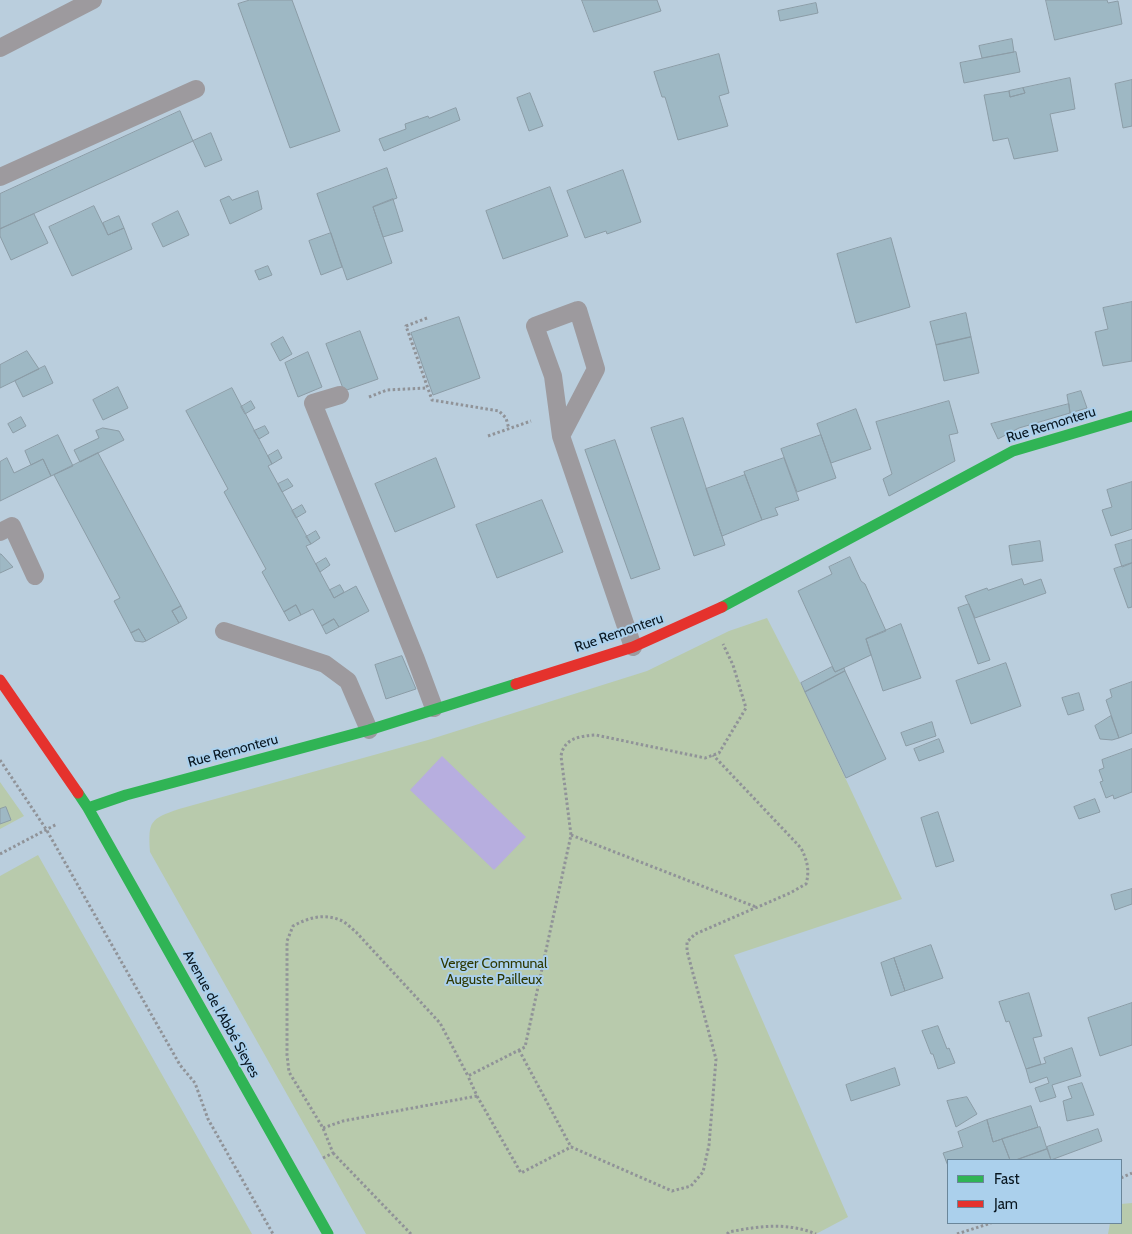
<!DOCTYPE html>
<meta charset="utf-8">
<style>
body{margin:0}
#map{position:relative;width:1132px;height:1234px;overflow:hidden;background:#bacedd;font-family:Cabin,sans-serif}
canvas{display:block}
.legend{position:absolute;left:947px;top:1159px;width:175px;height:65px;box-sizing:border-box;background:#abd0ec;border:1px solid #6a869a;margin:0;padding:6px 9px;list-style:none;font-size:15px;color:#081620}
.legend li{display:flex;align-items:center;gap:10px;height:25px}
.legend b{width:25px;border:1px solid #6a869a}
</style>
<div id="map">
<canvas width="1132" height="1234"></canvas>
<ul class="legend">
<li><b style="height:6px;background:#30b455"></b>Fast</li>
<li><b style="height:6px;background:#e5322d"></b>Jam</li>
</ul>
</div>
<script>
const context = document.querySelector('canvas').getContext('2d');
context.lineJoin = 'round';
function paint(path, color) {
  context.fillStyle = color;
  context.fill(path, 'evenodd');
}
function strokePath(path, color, width, dash) {
  context.strokeStyle = color;
  context.lineWidth = width;
  context.lineCap = dash ? 'butt' : 'round';
  context.setLineDash(dash || []);
  context.stroke(path);
}
function label(font, color, halo, rows, align = 'center') {
  context.font = font + ' Cabin,sans-serif';
  context.lineWidth = 4;
  context.setLineDash([]);
  context.textBaseline = 'middle';
  context.strokeStyle = halo;
  context.fillStyle = color;
  for (const [text, x, y, turn = 0] of rows) {
    context.save();
    context.translate(x, y);
    context.rotate((+turn || 0) * Math.PI / 180);
    context.textAlign = isNaN(turn) ? turn : align;
    if (halo) context.strokeText(text, 0, 0);
    context.fillText(text, 0, 0);
    context.restore();
  }
}
paint(new Path2D(`
 M767,618L805,692L902,899L734,955L848,1217L816,1234H366L150,852C148,821 150,819 179,809L428,740L647,671L729,631Z
 M0,782L24,816L0,829Z
 M38,855L252,1234H0V876Z
 M1132,1203V1234H1108L1110,1223H1121V1204Z`), '#b8caac');
paint(new Path2D(`
 M442,756L526,837L494,870L410,790Z`), '#b7aedf');
const building = new Path2D(`
 M250,0H292L340,131L290,148L238,4Z
 M582,0H657L661,11L594,32Z
 M1046,0H1107L1108,3L1118,1L1122,24L1055,40Z
 M816,3L818,13L780,21L778,11Z
 M1012,39L1014,52L982,58L979,46Z
 M1016,52L1020,72L964,83L960,63Z
 M719,54L729,93L719,96L728,126L678,140L665,97H662L654,72Z
 M1070,78L1075,109L1050,114L1058,151L1014,159L1008,138L993,141L984,95L1009,91L1010,97L1025,93L1023,88Z
 M1132,80V126L1123,128L1115,84Z
 M1023,88L1025,93L1010,97L1009,91Z
 M530,93L543,126L529,131L517,98Z
 M456,108L460,120L384,151L379,139L406,129L405,124L428,116L429,118Z
 M180,111L193,141L0,229V194Z
 M211,133L222,160L205,167L193,141Z
 M387,168L397,198L373,207L392,263L347,280L317,194Z
 M623,170L641,222L607,234L606,231L585,238L567,191Z
 M550,187L568,236L503,259L486,211Z
 M258,191L262,209L230,224L220,200L229,196L232,200Z
 M393,199L403,231L383,237L373,207Z
 M94,206L108,235L124,228L132,249L72,276L49,227Z
 M178,211L189,235L163,247L152,224Z
 M34,214L48,243L11,260L0,236V229Z
 M119,216L124,228L108,235L103,223Z
 M331,233L342,267L321,275L309,241Z
 M891,238L910,307L856,323L837,254Z
 M268,266L272,275L259,280L255,271Z
 M1132,302V361L1103,366L1095,332L1108,329L1103,308Z
 M966,313L971,337L936,345L930,322Z
 M459,317L480,378L433,395L411,333Z
 M360,331L378,379L344,391L326,344Z
 M283,337L292,354L280,361L271,344Z
 M971,337L979,373L944,381L936,345Z
 M27,351L39,369L0,388V365Z
 M308,352L322,387L298,397L285,363Z
 M45,366L53,383L23,397L15,381Z
 M118,387L128,408L103,420L93,400Z
 M232,388L272,464L268,466L311,544L306,546L334,598L356,586L369,611L339,627L334,619L322,626L313,609L301,615L296,605L284,612L262,572L266,569L224,492L228,489L186,411Z
 M1081,391L1087,408L1070,413L1067,395Z
 M251,401L255,408L245,414L241,407Z
 M949,401L958,433L949,435L955,461L889,496L883,479L892,474L876,422Z
 M1069,404L1070,413L1019,428L998,439L991,424Z
 M856,409L871,449L831,463L817,424Z
 M21,417L26,426L13,433L8,424Z
 M683,418L725,545L694,556L651,428Z
 M265,426L269,433L259,439L254,431Z
 M103,428L119,431L124,440L80,462L74,450L99,438L96,431Z
 M58,435L73,466L51,476L43,459L31,465L25,451Z
 M821,435L836,478L797,492L781,449Z
 M615,440L660,569L631,579L585,450Z
 M278,450L282,458L272,464L268,456Z
 M98,453L181,606L172,611L179,623L146,641L139,629L131,633L114,601L120,598L54,475Z
 M7,458L14,473L43,459L51,476L0,501V462Z
 M436,458L455,507L395,532L375,484Z
 M784,458L799,500L775,508L778,515L762,520L744,472Z
 M745,475L762,520L722,536L706,489Z
 M288,479L293,486L282,492L278,484Z
 M1132,482V529L1111,536L1102,510L1112,507L1107,490Z
 M542,500L563,552L497,578L476,525Z
 M302,505L306,512L296,518L292,511Z
 M316,531L320,538L311,544L306,537Z
 M1132,540V563L1122,567L1115,545Z
 M1040,541L1043,561L1012,565L1009,546Z
 M0,554H1L13,567L0,573Z
 M850,557L861,581L865,584L886,631L866,639L871,655L835,672L798,591L832,574L829,567Z
 M326,558L330,565L320,572L316,564Z
 M1132,563V607L1128,608L1114,569Z
 M1022,579L1024,585L1041,579L1046,593L975,618L965,596L987,588L988,590Z
 M340,585L344,592L334,598L330,590Z
 M969,604L990,660L978,664L958,608Z
 M296,605L301,615L289,621L284,612Z
 M181,606L187,618L179,623L172,611Z
 M334,619L339,627L326,634L322,626Z
 M901,624L921,678L883,691L866,639Z
 M139,629L146,641L143,642L135,641L131,633Z
 M402,656L416,689L386,699L375,665Z
 M1006,663L1021,706L971,724L956,681Z
 M832,667L835,672L844,668L845,671L805,692L801,683Z
 M845,671L886,759L846,778L805,692Z
 M1132,682V733L1119,738L1106,700L1112,697L1110,690Z
 M1079,693L1084,710L1068,715L1062,698Z
 M1111,716L1119,738L1112,740L1100,739L1095,726Z
 M932,722L936,736L906,746L901,733Z
 M939,739L944,752L919,761L914,749Z
 M1132,749V792L1114,799L1113,795L1106,798L1100,782L1103,781L1099,770L1104,768L1102,760Z
 M1095,799L1100,812L1079,819L1074,807Z
 M6,807L11,820L0,824V809Z
 M938,812L954,861L936,867L921,818Z
 M1132,889V904L1115,910L1111,895Z
 M931,945L943,978L905,991L894,958Z
 M894,958L905,991L891,996L881,963Z
 M1029,993L1042,1036L1033,1038L1041,1064L1026,1069L1009,1021L1006,1022L999,1002Z
 M1132,1003V1045L1100,1056L1088,1018Z
 M938,1026L947,1049L949,1048L955,1063L938,1069L933,1054H931L922,1031Z
 M1072,1048L1081,1076L1052,1085L1056,1097L1040,1102L1035,1088L1049,1083L1047,1077L1030,1083L1026,1069L1046,1063L1044,1058Z
 M895,1068L900,1085L851,1101L846,1085Z
 M1082,1083L1094,1115L1067,1121L1063,1101L1072,1098L1068,1087Z
 M967,1097L977,1114L956,1127L947,1101Z
 M1031,1106L1038,1127L993,1142L987,1120Z
 M987,1120L993,1142L1002,1139L1010,1160H948V1166L943,1153L963,1147L958,1132Z
 M1040,1127L1047,1149L1016,1160H1010L1002,1139Z
 M1098,1129L1102,1141L1051,1160L1047,1147Z
 M1047,1149L1051,1160H1016Z`);
paint(building, '#9eb8c4');
strokePath(building, '#8b9ca6', 1);
strokePath(new Path2D(`
 M427,318L406,326L432,400L499,411L506,418L509,429
 M369,397L387,390L427,388
 M488,436L531,421
 M0,760L46,829L180,1065L195,1083L208,1119L273,1234
 M571,835L756,907
 M0,854L57,824
 M519,1050L571,1147
 M477,1096L521,1173L571,1147L672,1191L691,1186L703,1172L709,1145L716,1059L687,951V942L695,934L790,893L806,884C810,870 807,860 801,848L713,755
 M323,1128L343,1121L477,1096L468,1076
 M333,1153L411,1234
 M323,1158L333,1153L323,1128L289,1072L287,1055V941L293,926C308,918 323,913 340,920C346,922 352,929 356,932L440,1023L468,1076L525,1047L571,835L561,756C564,738 580,736 596,735L705,758L719,753L746,708L733,665L723,644
 M1121,1178L1132,1173
 M727,1234L729,1232C759,1226 787,1222 816,1234
 M957,1234L991,1223`), '#909398', 3, [2.5, 2.5]);
strokePath(new Path2D(`
 M0,48L93,0
 M0,177L196,89
 M340,395L313,403L415,657L434,708
 M561,436L596,369L578,310L535,326L553,376L561,436L633,647
 M0,532L12,526L35,576
 M224,631L325,664L348,681L369,730`), '#9d9a9e', 18);
strokePath(new Path2D(`
 M722,607L1013,451L1132,416
 M78,793L88,808L328,1234
 M88,808L126,795L369,730L516,684`), '#30b455', 11);
strokePath(new Path2D(`
 M0,680L78,793
 M516,684L633,647L722,607`), '#e5322d', 11);
label('14px', '#081620', '#abd0ec', [
 ["Rue Remonteru",1051,425,-17],
 ["Rue Remonteru",619,633,-19],
 ["Rue Remonteru",233,751,-15],
 ["Avenue de l'Abbé Sieyes",221,1014,61]
]);
label('14px', '#2e3802', '#abd0ec', [
 ["Verger Communal",494,964],
 ["Auguste Pailleux",494,980]
]);
</script>
